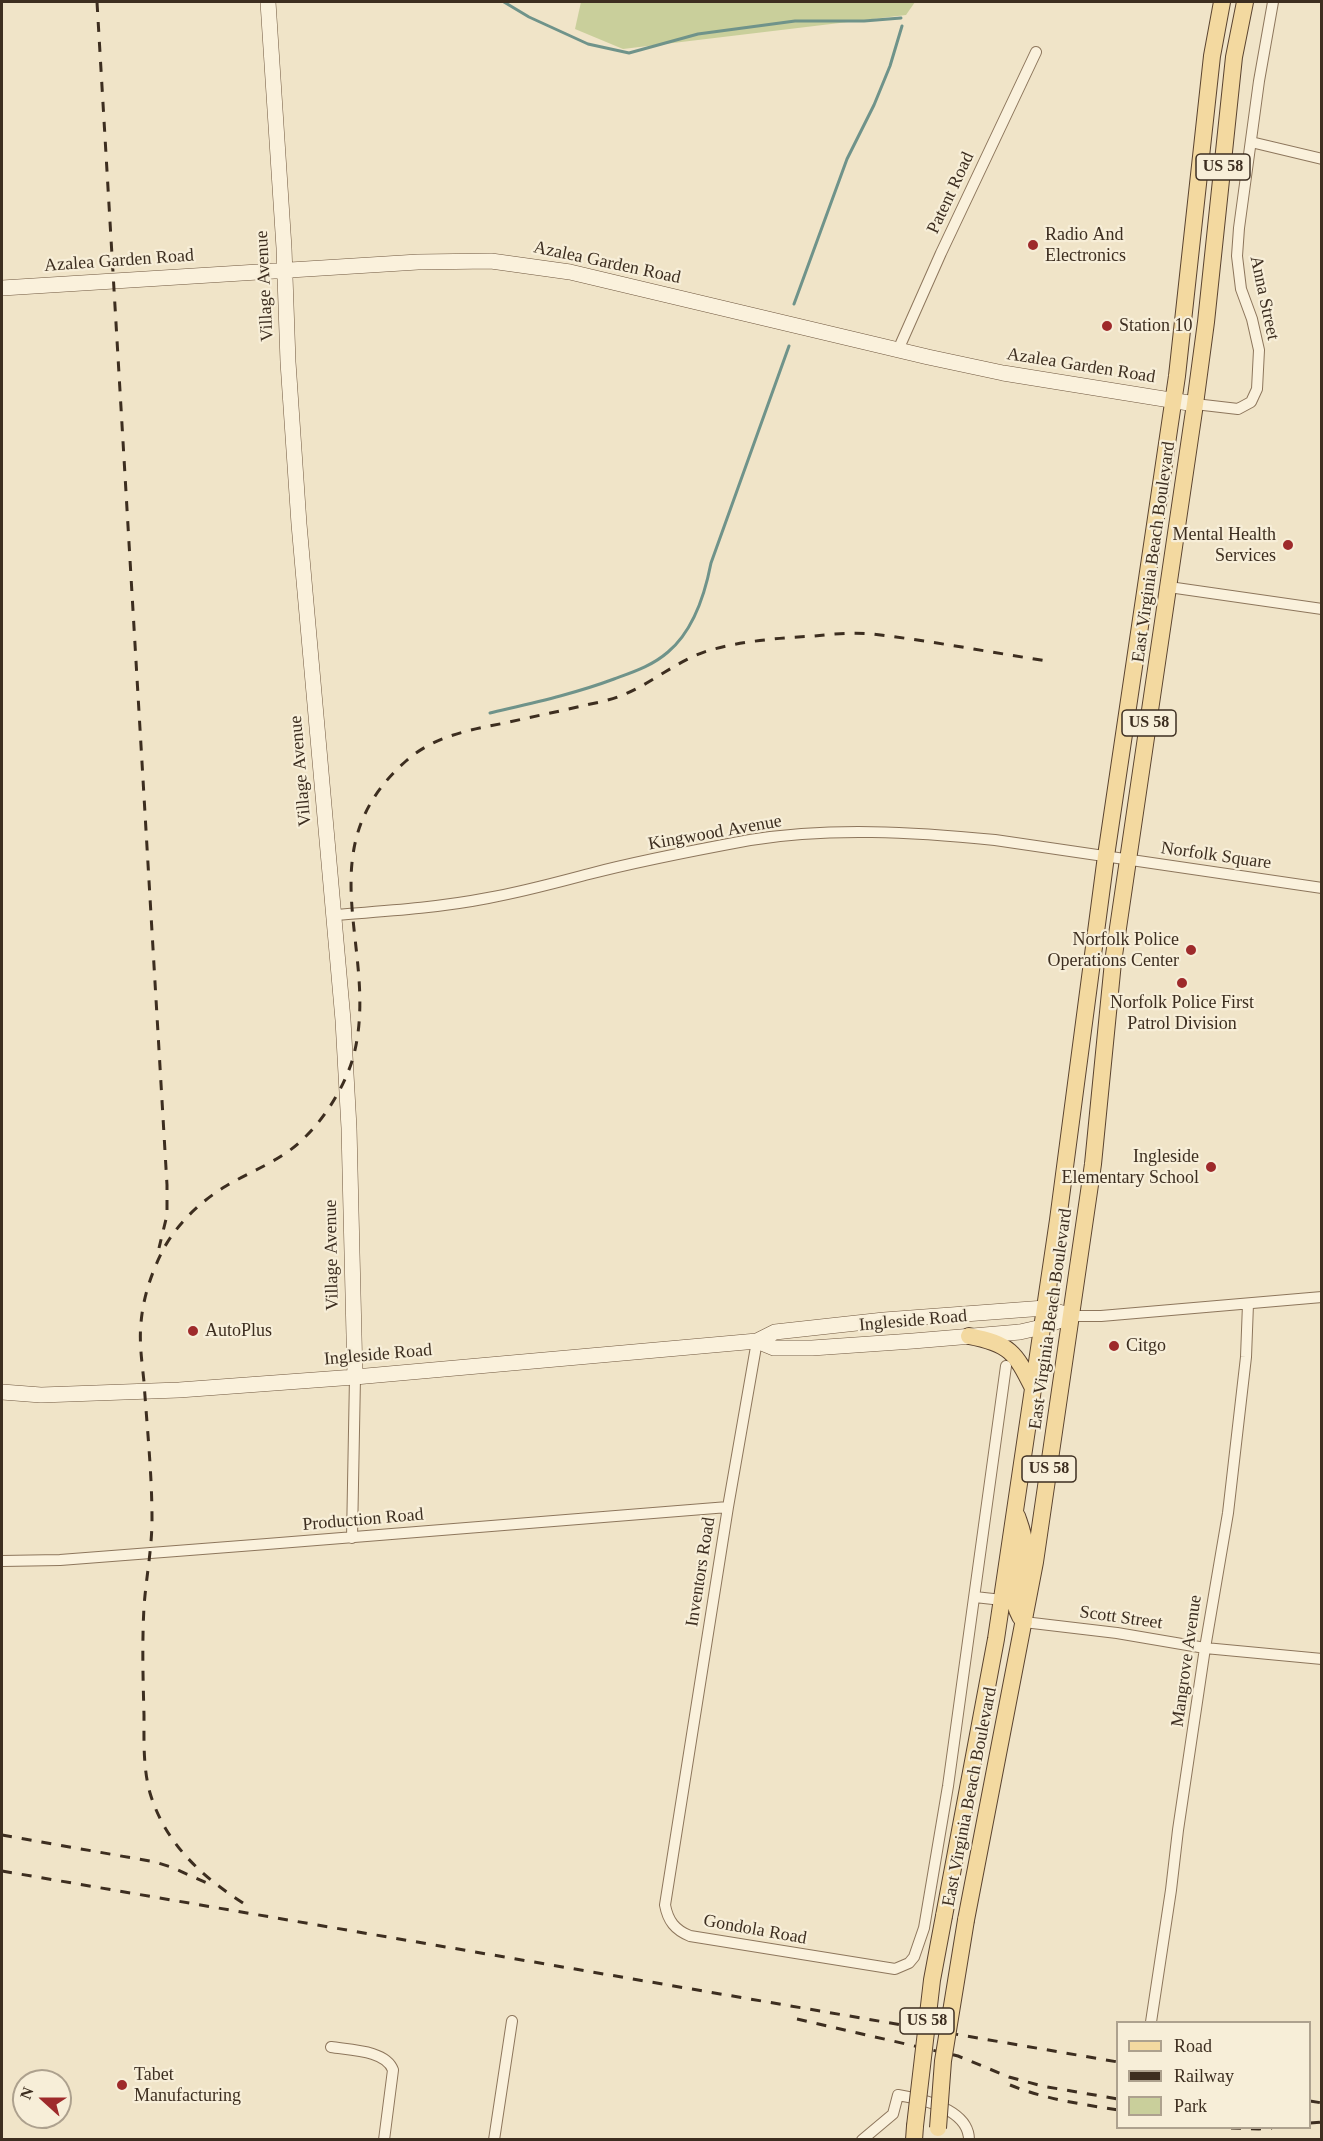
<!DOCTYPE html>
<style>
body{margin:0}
#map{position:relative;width:1323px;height:2141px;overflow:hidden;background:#f0e4c8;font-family:Georgia,serif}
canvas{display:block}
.frame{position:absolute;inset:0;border:3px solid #3d2e20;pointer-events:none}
.legend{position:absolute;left:1116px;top:2021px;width:195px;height:108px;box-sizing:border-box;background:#f7eed8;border:2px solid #ada18e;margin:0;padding:8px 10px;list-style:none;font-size:18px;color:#3d2e20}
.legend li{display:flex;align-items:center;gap:12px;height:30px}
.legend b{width:30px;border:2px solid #ada18e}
.north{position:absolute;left:12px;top:2069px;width:60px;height:60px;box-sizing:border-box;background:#f7eed8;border:2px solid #ada18e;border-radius:50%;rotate:291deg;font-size:16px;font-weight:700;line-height:24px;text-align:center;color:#3d2e20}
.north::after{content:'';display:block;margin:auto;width:21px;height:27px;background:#9e2a2b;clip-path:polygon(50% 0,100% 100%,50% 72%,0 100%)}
</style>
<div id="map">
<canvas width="1323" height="2141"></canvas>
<div class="frame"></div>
<ul class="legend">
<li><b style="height:8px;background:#f3d9a0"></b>Road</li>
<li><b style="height:8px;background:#3d2e20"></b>Railway</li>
<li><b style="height:16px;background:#c9cf9b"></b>Park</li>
</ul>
<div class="north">N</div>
</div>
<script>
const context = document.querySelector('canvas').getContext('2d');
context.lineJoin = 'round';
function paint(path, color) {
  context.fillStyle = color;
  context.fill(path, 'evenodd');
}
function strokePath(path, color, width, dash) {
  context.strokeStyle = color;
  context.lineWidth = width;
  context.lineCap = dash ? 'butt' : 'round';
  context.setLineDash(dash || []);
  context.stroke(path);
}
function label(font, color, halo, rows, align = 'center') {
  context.font = font + ' Georgia,serif';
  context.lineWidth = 4.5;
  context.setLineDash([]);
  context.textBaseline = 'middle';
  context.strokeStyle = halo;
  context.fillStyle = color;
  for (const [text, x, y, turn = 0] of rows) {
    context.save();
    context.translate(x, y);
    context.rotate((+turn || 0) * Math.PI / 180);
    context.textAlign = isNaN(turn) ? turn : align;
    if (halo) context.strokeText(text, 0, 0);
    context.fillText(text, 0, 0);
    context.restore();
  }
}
paint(new Path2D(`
 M581,2H915L906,15L623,49L575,29Z`), '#c9cf9b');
strokePath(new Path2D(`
 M504,2L529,17L588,44L629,53L698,34L795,21H864L901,18
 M794,304L847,159L874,105L890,66L902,26
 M490,713C532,703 574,694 614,679C633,672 652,666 668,652C693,631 705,594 711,563L789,346`), '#6f938a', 3);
const street = new Path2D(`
 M1251,142L1322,159
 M898,350L941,253L1036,52
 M1195,404L1238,409L1251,402L1257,389L1259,350L1252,319L1241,289L1237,256L1239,228L1259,81L1273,2
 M1169,587L1322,609
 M334,915C385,911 437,908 488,898C522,892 555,883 589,874C642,860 696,850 750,840C830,827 914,832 995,840L1322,888
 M1072,1316H1101L1322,1297
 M757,1341L728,1507L665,1905C668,1921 675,1930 690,1936L895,1969L909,1963L914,1957L924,1928L948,1786L1006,1366
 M352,1538L355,1377
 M2,1561L60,1560L267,1544L728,1507
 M975,1597L1002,1600
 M1024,1622L1117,1633L1205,1648L1322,1659
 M1151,2022L1171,1890L1178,1830L1205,1648L1228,1513L1246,1357L1248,1304
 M331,2047C349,2050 386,2050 393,2070L384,2140
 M494,2140L512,2021
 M862,2140L893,2114L898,2095C922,2099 969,2109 969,2140`);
const secondary = new Path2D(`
 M268,2L284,248L288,362L299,524L343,1020L349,1128L355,1377
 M2,288L418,262L491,261L570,272L928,357L1003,373L1195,404
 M757,1341L774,1348H812L913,1341L1020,1332L1042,1327L1072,1316
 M2,1392L41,1395L179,1390L355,1377L757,1341L775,1332L884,1320L1045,1308L1072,1316`);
const primary = new Path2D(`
 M969,1336C1010,1344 1015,1352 1033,1388
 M1017,1516C1020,1525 1024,1534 1024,1544C1024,1570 1004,1599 1024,1622
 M944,1916L996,1639L1058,1220L1106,856L1177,376L1212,56L1222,2
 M966,1920L1035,1562L1093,1164L1113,962L1195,404L1206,322L1234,57L1245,2
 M914,2140L915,2126`);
strokePath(street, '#8d765c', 12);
strokePath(secondary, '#6f573f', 16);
strokePath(primary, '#5b4430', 18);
strokePath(street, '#faf1dc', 10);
strokePath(secondary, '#faf1dc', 15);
strokePath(primary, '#f3d9a0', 16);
strokePath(new Path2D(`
 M97,2L167,1185V1215L159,1248
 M2,1835L155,1862L171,1867L207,1883
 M2,1871L1118,2062
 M243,1903C201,1876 165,1843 150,1793C143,1768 144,1741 144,1715C143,1679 142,1643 144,1607C146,1578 152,1549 152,1519C152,1474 147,1427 144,1382C142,1362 139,1342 141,1323C143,1297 152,1271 164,1248C178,1223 201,1201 226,1186C251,1171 280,1161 301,1141C324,1120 344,1088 353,1058C382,952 303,852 406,761C434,736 469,730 505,723C531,717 556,712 582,706C594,703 608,701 620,696C650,685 676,661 707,651C741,641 778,638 814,636C833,634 853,632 873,634C931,641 989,652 1047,661
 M797,2019L958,2056L1009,2077L1042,2086L1118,2099
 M1010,2085C1044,2099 1081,2104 1118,2110
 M1310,2101L1322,2103
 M1310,2123L1322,2122
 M1231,2128L1259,2129L1272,2128`), '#3d2e20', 3, [10, 10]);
const primaryBridge = new Path2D(`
 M915,2126L932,1980L944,1916
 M938,2128L943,2061L966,1920`);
strokePath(primaryBridge, '#5b4430', 18, []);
strokePath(primaryBridge, '#f3d9a0', 16);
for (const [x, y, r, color] of [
 [1033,245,6,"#9e2a2b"],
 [1107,326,6,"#9e2a2b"],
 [1288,545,6,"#9e2a2b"],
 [1191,950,6,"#9e2a2b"],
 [1182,983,6,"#9e2a2b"],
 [1211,1167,6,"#9e2a2b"],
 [193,1331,6,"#9e2a2b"],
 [1114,1346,6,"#9e2a2b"],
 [122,2085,6,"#9e2a2b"]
]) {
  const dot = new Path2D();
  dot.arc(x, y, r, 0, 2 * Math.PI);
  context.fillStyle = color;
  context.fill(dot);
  strokePath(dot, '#f7eed8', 2);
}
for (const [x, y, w] of [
 [1223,167,54],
 [1149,723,54],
 [1049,1469,54],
 [927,2021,54]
]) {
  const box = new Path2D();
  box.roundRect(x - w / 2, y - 13, w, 26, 4.5);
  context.fillStyle = '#f7eed8';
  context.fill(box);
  strokePath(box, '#3d2e20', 1.5);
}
label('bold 16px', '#3d2e20', null, [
 ["US 58",1223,167],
 ["US 58",1149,723],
 ["US 58",1049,1469],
 ["US 58",927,2021]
]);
label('18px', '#3d2e20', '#f7eed8', [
 ["Patent Road",951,193,-65],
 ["Azalea Garden Road",119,261,-4],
 ["Azalea Garden Road",607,263,12],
 ["Village Avenue",265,286,-93],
 ["Anna Street",1264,298,78],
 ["Azalea Garden Road",1081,366,9],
 ["East Virginia Beach Boulevard",1154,552,-82],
 ["Village Avenue",301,771,-95],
 ["Kingwood Avenue",715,833,-10],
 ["Norfolk Square",1216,856,8],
 ["Village Avenue",332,1255,-91],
 ["East Virginia Beach Boulevard",1051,1319,-82],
 ["Ingleside Road",913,1321,-5],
 ["Ingleside Road",378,1355,-5],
 ["Production Road",363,1520,-5],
 ["Inventors Road",701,1572,-81],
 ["Scott Street",1121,1618,8],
 ["Mangrove Avenue",1187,1661,-82],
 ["East Virginia Beach Boulevard",970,1797,-79],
 ["Gondola Road",755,1930,10]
]);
label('18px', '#3d2e20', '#f7eed8', [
 ["Radio And",1045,235],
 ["Electronics",1045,256],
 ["Station 10",1119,326],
 ["Mental Health",1276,535,"right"],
 ["Services",1276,556,"right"],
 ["Norfolk Police",1179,940,"right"],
 ["Operations Center",1179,961,"right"],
 ["Norfolk Police First",1182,1003,"center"],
 ["Patrol Division",1182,1024,"center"],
 ["Ingleside",1199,1157,"right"],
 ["Elementary School",1199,1178,"right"],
 ["AutoPlus",205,1331],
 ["Citgo",1126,1346],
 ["Tabet",134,2075],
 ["Manufacturing",134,2096]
], 'left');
</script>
